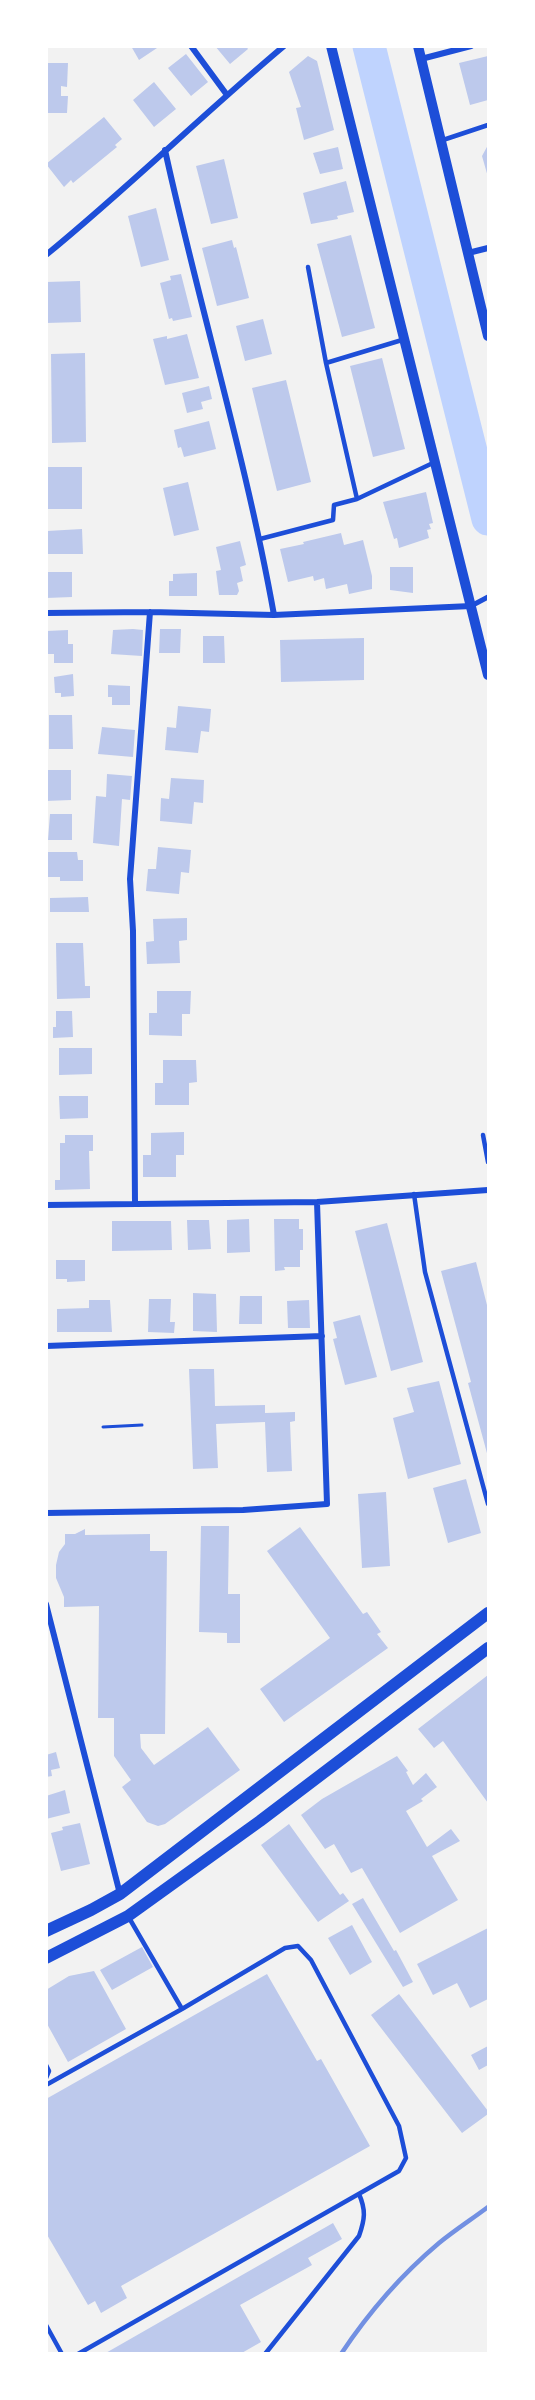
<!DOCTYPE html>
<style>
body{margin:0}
#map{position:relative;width:535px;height:2400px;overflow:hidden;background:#f2f2f2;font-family:Barlow,sans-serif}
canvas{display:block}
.frame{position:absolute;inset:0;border:48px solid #fff;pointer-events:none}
</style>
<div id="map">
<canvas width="535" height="2400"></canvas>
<div class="frame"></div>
</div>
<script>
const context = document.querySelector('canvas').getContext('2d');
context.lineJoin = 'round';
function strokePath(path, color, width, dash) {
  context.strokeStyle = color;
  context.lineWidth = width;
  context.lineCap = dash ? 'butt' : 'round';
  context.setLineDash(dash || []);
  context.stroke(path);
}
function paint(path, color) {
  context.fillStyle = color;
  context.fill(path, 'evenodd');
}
strokePath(new Path2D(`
 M369,46L488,519`), '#bfd3fe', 33);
paint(new Path2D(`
 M131,46H160L139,60Z
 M215,46H246L248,49L230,64Z
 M186,54L208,82L191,96L168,68Z
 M308,56L317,61L334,130L304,140L296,108L301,107L289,72Z
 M488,56V100L470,105L459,63Z
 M46,63H68L67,87L61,86V96H68L67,113H46Z
 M154,82L176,109L154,127L133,100Z
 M104,117L122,139L115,145L117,147L73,183L71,180L64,187L46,164Z
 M488,145V177L482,156Z
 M338,147L343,169L320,174L313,153Z
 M224,159L238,218L211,224L196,166Z
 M346,181L354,212L337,216L338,219L311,224L303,193Z
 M156,208L169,260L141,267L128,216Z
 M351,235L375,328L342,337L317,244Z
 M232,240L234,248L236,247L249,298L217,306L202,248Z
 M181,274L192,317L173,321L172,318L169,319L160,283L171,280L170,276Z
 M80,281L81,322L46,323V282Z
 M263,319L272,354L245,361L236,326Z
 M187,334L199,378L165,385L153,339L167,336V339Z
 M85,353L86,442L52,443L51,354Z
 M382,358L405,449L373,457L350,366Z
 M286,380L311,482L277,491L252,388Z
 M209,386L212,399L201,402L203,409L187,413L182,393Z
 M209,421L216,449L184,457L181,447L178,448L174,430Z
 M47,467H82V509H47Z
 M188,482L199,530L174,536L163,488Z
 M426,492L433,523L429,524L431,529L427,530L429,538L399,548L397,538L394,539L383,502Z
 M82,529L83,554H47V531Z
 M341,533L344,545L363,540L372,576V589L349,594L347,584L326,589L324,578L314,581L313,576L288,582L280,549L304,544L303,542Z
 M240,541L246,565L240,567L243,581L237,583L239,591L237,595H219L216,571L221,570L216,547Z
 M390,567H413V593L390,590Z
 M46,572H72V597L46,598Z
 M197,573V596H169V581H173V574Z
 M133,629L143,630L142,656L111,654L113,630Z
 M160,629H181L180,653H159Z
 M68,630V644H73V663H54V654H46V631Z
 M203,636H224L225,663H203Z
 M364,638V680L281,682L280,640Z
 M73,674L74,696L61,697V693H55L54,677Z
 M108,685L130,686V705H112V697H108Z
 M178,706L211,709L209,732L201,731L198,753L165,750L167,727L176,728Z
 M49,715H72L73,749H49Z
 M102,727L135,730L133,757L98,754Z
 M46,770H71V800L46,801Z
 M107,774L132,776L130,800L122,799L119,846L93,843L96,796L106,797Z
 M171,778L204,780L203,803L194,802L192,824L160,821L161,798L169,799Z
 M50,814H72V840H48Z
 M158,847L191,850L189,873L181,872L179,894L146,891L148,869H156Z
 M46,852H77L78,860H83V881H60V877H48Z
 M88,897L89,912H50V898Z
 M187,918V940L179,941L180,963L147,964L146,942L154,941L153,919Z
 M56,943H83L85,986H90V998L57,999Z
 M157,991H191L190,1014H182V1036L149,1035V1013H157Z
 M56,1011H72L73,1037L53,1038V1027H56Z
 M59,1048H92V1074L59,1075Z
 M163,1060H196L197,1082L189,1083V1105H155V1083H163Z
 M59,1096H88V1118L60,1119Z
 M184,1132V1155H176V1177H143V1155H151V1133Z
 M65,1135H93V1151H89L90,1189L55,1190V1180H60V1143H65Z
 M249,1219L250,1252L227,1253V1220Z
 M274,1219H299V1229H303V1250H300V1267H284L285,1270L275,1271Z
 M187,1220H209L211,1249L188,1250Z
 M112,1221H171L172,1250L112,1251Z
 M387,1223L423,1362L391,1371L355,1231Z
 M56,1260H85V1281L67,1282V1279H56Z
 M476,1262L488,1309V1457L468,1383L471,1382L441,1271Z
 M193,1293L216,1294L217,1332L193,1331Z
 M240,1296H262V1324H239Z
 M149,1299H171L170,1322H175L174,1333L148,1332Z
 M89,1300H110L112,1332H57V1309L89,1308Z
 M309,1300L310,1328H288L287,1301Z
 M360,1315L377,1377L345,1385L333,1339L337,1338L333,1322Z
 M189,1369H214L215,1406L265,1405V1413L295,1412V1421L290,1422L292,1471L267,1472L265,1422L216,1424L218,1468L193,1469Z
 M439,1381L461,1464L408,1479L393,1418L414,1412L407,1388Z
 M466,1479L481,1533L448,1543L433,1488Z
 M386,1492L390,1566L362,1568L358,1494Z
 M201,1526H229L228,1594H240V1643H227V1633L199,1632Z
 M300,1527L363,1614L367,1612L381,1632L377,1634L388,1648L284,1722L260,1689L330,1638L267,1551Z
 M85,1529V1535L150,1534V1551H167L165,1734H140L141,1748L154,1765L208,1727L240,1770L165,1824L158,1826L147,1822L122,1787L131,1780L114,1756V1718H98L99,1606L64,1607V1597L56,1578V1565L59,1552L65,1544V1534H75Z
 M488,1675V1803L443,1741L434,1748L418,1729Z
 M56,1752L60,1768L51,1770L52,1776L46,1777V1755Z
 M397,1756L408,1771L406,1772L413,1785L426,1773L437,1787L421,1799L423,1801L406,1811L427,1847L451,1829L460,1841L432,1856L458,1900L400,1933L362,1868L351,1873L334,1844L325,1849L301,1815L322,1799Z
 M65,1790L70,1813L46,1819V1796Z
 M80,1823L90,1864L61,1871L51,1833L63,1830L62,1827Z
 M289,1824L340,1895L343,1893L349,1901L318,1922L261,1845Z
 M363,1898L394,1951L396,1950L413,1982L403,1987L352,1904Z
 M352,1925L372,1962L350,1975L328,1938Z
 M488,1928V1999L470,2008L457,1983L433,1995L417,1964Z
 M142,1947L153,1967L112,1990L100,1970Z
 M94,1971L126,2029L68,2062L46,2022V1990L69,1976Z
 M267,1974L317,2061L321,2059L370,2146L121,2286L127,2298L101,2313L95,2301L88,2305L46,2233V2099Z
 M399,1994L488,2111V2114L462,2133L371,2015Z
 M488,2046V2065L479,2070L471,2055Z
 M333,2223L342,2239L308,2258L312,2265L240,2305L261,2342L240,2354H104Z`), '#bdc9ec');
strokePath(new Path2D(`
 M103,1427L142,1425`), '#1d4ed8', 3);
strokePath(new Path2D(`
 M440,141L488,125
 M326,363L402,340
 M357,499L435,462
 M260,539L333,520L334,505L357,499L326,363L308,267
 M483,1135L488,1162
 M414,1194L425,1272L488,1504
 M46,2065L49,2071L46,2078
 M46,2085L182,2009
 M46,2325L62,2354
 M78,2354L399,2171L406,2158L399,2126L311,1960L298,1946L285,1948L182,2009L128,1916
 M265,2354L359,2236C365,2219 366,2210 359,2194`), '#1d4ed8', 4.5);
strokePath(new Path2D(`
 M471,606L488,597`), '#1d4ed8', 5);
strokePath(new Path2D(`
 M191,46L227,95
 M421,59L471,46
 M165,150C199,306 246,458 274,615
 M468,253L488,248
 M46,255C128,188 203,114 284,46
 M46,613L150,612L274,615L471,606
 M135,1204L133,931L130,879L150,612
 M46,1205L317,1202L488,1190
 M46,1346L322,1336
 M46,1513L243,1510L327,1504L317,1202
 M46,1604L120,1894`), '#1d4ed8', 6);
strokePath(new Path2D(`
 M331,46L488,675
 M418,46L488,336`), '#1d4ed8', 10);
strokePath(new Path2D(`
 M46,1931L91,1910L120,1894L488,1613
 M46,1958L128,1916L260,1821L488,1648`), '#1d4ed8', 12);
strokePath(new Path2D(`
 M341,2354C369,2312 401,2275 439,2243C455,2230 472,2219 488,2207`), '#7290e2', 4.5);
</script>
